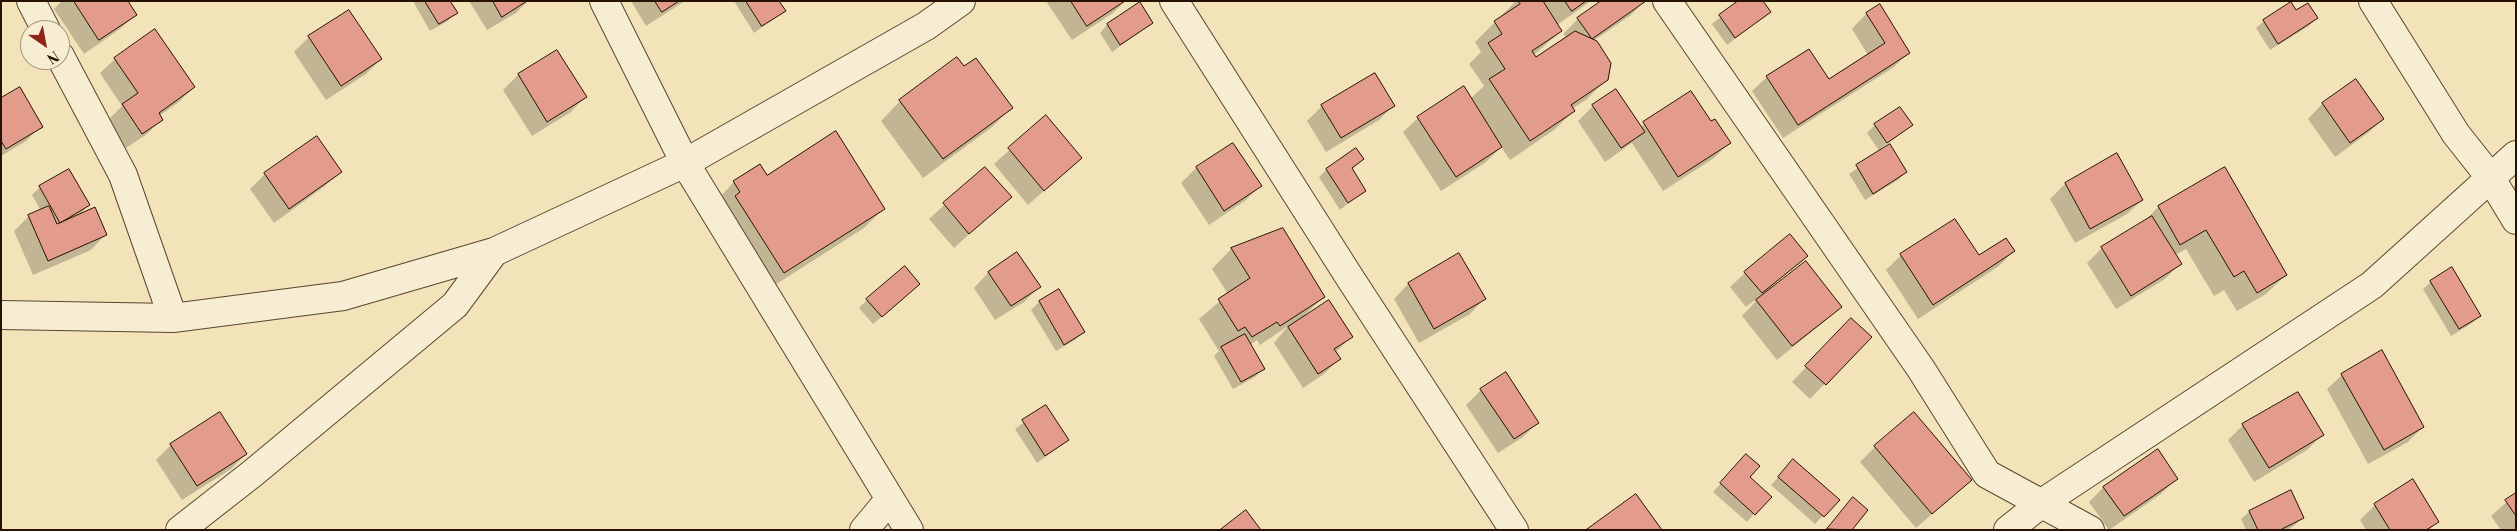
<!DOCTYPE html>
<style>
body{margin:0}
#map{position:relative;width:2517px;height:531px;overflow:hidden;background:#f3e3b9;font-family:"Libre Bodoni",serif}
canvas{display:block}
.frame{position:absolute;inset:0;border:2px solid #261102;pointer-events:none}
.north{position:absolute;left:20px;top:20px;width:50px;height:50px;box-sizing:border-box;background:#f7edd2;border:1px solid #a3957f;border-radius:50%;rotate:147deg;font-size:14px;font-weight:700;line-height:20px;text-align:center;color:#261102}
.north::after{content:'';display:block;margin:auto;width:18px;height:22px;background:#8f2418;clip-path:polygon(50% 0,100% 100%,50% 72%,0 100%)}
</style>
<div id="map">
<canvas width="2517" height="531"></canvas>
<div class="frame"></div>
<div class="north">N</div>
</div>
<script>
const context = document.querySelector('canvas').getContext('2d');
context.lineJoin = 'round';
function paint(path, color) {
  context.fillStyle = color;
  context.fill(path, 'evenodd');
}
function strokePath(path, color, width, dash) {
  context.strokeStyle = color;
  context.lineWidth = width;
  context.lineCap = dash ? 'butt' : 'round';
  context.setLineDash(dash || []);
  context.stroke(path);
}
paint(new Path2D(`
 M62,1H126L135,15L120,29L84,54L54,9Z
 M415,1H449L456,13L448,21L430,31L414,3Z
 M469,1H528L516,13L487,30Z
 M631,1H685L646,26Z
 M734,1H778L784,11L754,33Z
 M1046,1H1125L1113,13L1072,40Z
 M1516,1H1591L1557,25L1561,31L1534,55L1536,59L1567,38L1563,34L1578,19L1644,1L1631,15L1593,41L1607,79L1587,99L1572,109L1574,111L1554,130L1510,160L1501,147L1486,162L1441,191L1403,132L1418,118L1470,99L1484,86L1469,64L1481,52L1475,42Z
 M1740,1L1769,12L1727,45L1712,24Z
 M1879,6L1909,52L1894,67L1783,138L1752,91L1767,77L1828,81L1868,55L1852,29L1866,14Z
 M2296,12L2317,18L2309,26L2270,50L2256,28L2264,21Z
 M1152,23L1112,52L1100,33L1107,25Z
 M309,37L381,59L366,74L326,100L294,52Z
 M557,51L585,97L571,112L532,136L503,90L518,75Z
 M115,59L194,87L179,102L159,116L162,119L147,134L126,148L108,120L122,106L100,73Z
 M2355,81L2383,119L2368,133L2335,157L2308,119L2322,104Z
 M1691,93L1710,123L1729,143L1714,158L1663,191L1632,143L1605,162L1578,121L1593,106L1640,127Z
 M1,100L41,126L26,141L1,156Z
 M900,101L1011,108L992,127L923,178L881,121Z
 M1322,106H1393L1379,120L1326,152L1307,121Z
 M1046,117L1081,158L1028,205L994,164Z
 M1875,125H1911L1880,149L1906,172L1898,180L1865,200L1849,174L1880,152L1867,133Z
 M316,138L340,172L325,186L274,223L250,189L265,174Z
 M1233,144L1260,186L1246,200L1209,225L1181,183L1196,168Z
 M2117,155L2142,200L2127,214L2075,243L2050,199L2065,184Z
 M1363,159L1351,170L1364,190L1340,210L1319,177L1326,170Z
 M985,168L1010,197L954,248L929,219Z
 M2225,169L2286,275L2266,294L2237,311L2224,290L2214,296L2186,249L2175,255L2180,264L2165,279L2116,309L2087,263L2102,248L2143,223L2158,207Z
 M767,177L884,208L864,228L764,292L715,202L734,182Z
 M2516,184V211L2505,195Z
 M40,187L89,205L77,217L105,235L91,250L33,275L14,231L29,216L41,211L32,195Z
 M1955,220L1979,257L2014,251L1999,266L1918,319L1886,270L1901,255Z
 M1282,230L1324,296L1304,316L1351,337L1335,353L1339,359L1324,374L1303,388L1274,343L1288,326L1260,345L1257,340L1250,345L1263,369L1255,377L1233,389L1214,356L1219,351L1199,319L1228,294L1212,269L1231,249Z
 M1017,254L1039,287L1024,302L995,320L974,288L988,273Z
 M1459,254L1484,299L1470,314L1419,343L1394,299L1408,284Z
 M1806,255L1772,286L1840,307L1825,321L1777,360L1742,316L1756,301L1755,300L1746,307L1730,287L1745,273Z
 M2431,282L2480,315L2472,323L2451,336L2423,289Z
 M1059,291L1083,332L1075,340L1056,351L1031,310L1039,302Z
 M911,292L873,324L859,308L867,300Z
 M1837,334L1870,337L1810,399L1792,382Z
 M2342,375L2423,427L2408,442L2368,464L2327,389Z
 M1481,390L1538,422L1523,437L1498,453L1466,405Z
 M1046,406L1068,440L1037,463L1015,429Z
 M2243,425L2322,435L2307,450L2254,482L2228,440Z
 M171,445L246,454L231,469L182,500L156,460Z
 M1875,447L1971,480L1916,528L1860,462Z
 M1738,464L1748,478L1754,514L1747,522L1713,492Z
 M1786,469L1838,500L1815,524L1771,485Z
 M2176,479L2161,494L2109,530L2089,502L2104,487Z
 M2290,492L2302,518L2294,526L2287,530H2246L2241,519L2249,512Z
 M2516,494V530H2501L2491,516Z
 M2375,505L2438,521L2429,530H2366L2360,520Z`), '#0003');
const building = new Path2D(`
 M74,1H128L137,15L99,40Z
 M425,1H450L458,13L439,24Z
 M493,1H527L502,17Z
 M655,1H679L662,12Z
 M746,1H779L786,11L762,26Z
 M1071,1H1125L1087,26Z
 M1518,1H1543L1562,31L1532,51L1536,57L1575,31L1597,41L1611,63L1608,80L1571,105L1575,111L1530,141L1489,79L1505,69L1488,43L1502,34L1494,21L1520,4Z
 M1565,1H1586L1572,11Z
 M1601,1H1646L1592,39L1577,18Z
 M1738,1H1763L1771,12L1735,38L1719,15Z
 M1140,2L1153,23L1120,45L1107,24Z
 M2291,2L2296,10L2308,3L2318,18L2278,44L2263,20Z
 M1880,4L1910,53L1798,125L1766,76L1809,49L1829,79L1885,43L1866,13Z
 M349,10L382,59L341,86L308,36Z
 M155,29L195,87L159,113L163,120L142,134L122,104L138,93L114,58Z
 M557,50L587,97L547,122L518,74Z
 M957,57L964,66L976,58L1013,108L943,159L899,100Z
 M1375,73L1395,106L1341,138L1321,105Z
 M2356,79L2384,119L2350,143L2322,103Z
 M1464,86L1502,147L1456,177L1417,117Z
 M20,87L43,127L6,149L1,141V98Z
 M1616,89L1645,132L1621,148L1592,105Z
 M1691,91L1711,121L1715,119L1731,143L1678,177L1643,122Z
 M1900,107L1913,125L1887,143L1874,124Z
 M1046,115L1082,158L1044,191L1008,148Z
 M836,131L885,209L784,273L735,196L740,192L733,181L760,164L767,175Z
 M317,136L342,172L289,209L264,173Z
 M1233,143L1262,186L1224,211L1196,167Z
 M1890,144L1907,172L1873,194L1856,165Z
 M1356,148L1364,159L1352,168L1366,191L1348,203L1326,169Z
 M2117,153L2143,200L2090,229L2065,183Z
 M985,167L1012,197L969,234L943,203Z
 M2225,167L2287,275L2257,293L2244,271L2234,277L2206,230L2180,245L2158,206Z
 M69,169L90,205L60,223L39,186Z
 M49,206L57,224L95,207L107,235L48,261L28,215Z
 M2152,216L2182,264L2131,296L2101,247Z
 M1955,219L1979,255L2006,238L2015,251L1933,305L1900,254Z
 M1283,228L1325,297L1280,326L1277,322L1252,337L1245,327L1238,331L1218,299L1250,278L1231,248Z
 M1790,234L1808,256L1762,293L1744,272Z
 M1017,252L1041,287L1011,306L988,272Z
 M1459,253L1486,299L1434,329L1408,283Z
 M1806,261L1842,307L1792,346L1756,300Z
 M905,266L920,284L882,317L866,299Z
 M2452,267L2481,316L2459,329L2430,281Z
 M1059,289L1085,332L1064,345L1039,301Z
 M1329,300L1353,337L1334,349L1341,359L1318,374L1288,327Z
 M1851,318L1872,337L1826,385L1805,366Z
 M1245,334L1265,369L1241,382L1221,347Z
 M2382,350L2424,427L2384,450L2341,374Z
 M1506,372L1539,423L1514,439L1480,389Z
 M2298,392L2324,435L2269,468L2242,424Z
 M1046,405L1069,440L1045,456L1022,420Z
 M220,412L247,454L197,486L170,444Z
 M1914,412L1972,480L1932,514L1874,446Z
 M2158,449L2178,479L2124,516L2103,487Z
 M1746,454L1760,466L1750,477L1772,497L1755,515L1720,483Z
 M1793,459L1840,500L1824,517L1778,477Z
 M2413,479L2439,522L2426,530H2390L2374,504Z
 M2291,490L2304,518L2280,530H2258L2249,511Z
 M2516,493V516L2505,500Z
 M1636,494L1662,530H1586Z
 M1853,497L1868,510L1852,530L1827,529Z
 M1246,510L1261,530H1220Z`);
paint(building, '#e39b8c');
strokePath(building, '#261102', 1);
const minor = new Path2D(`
 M31,1L46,30
 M604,1L685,163L909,530
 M1174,1L1350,278L1514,530
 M1667,1L1921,369L1987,474L2090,530
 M2373,1L2456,134L2490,177L2516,220
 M60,56L123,175L173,318
 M1,315L173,318L343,296L494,252L685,163L926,26L961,1
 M180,530L253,473L455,305L494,252
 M864,530L889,500
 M2008,530L2042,503L2372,285L2516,155`);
strokePath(minor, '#594630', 30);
strokePath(minor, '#f7edd2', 28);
</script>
